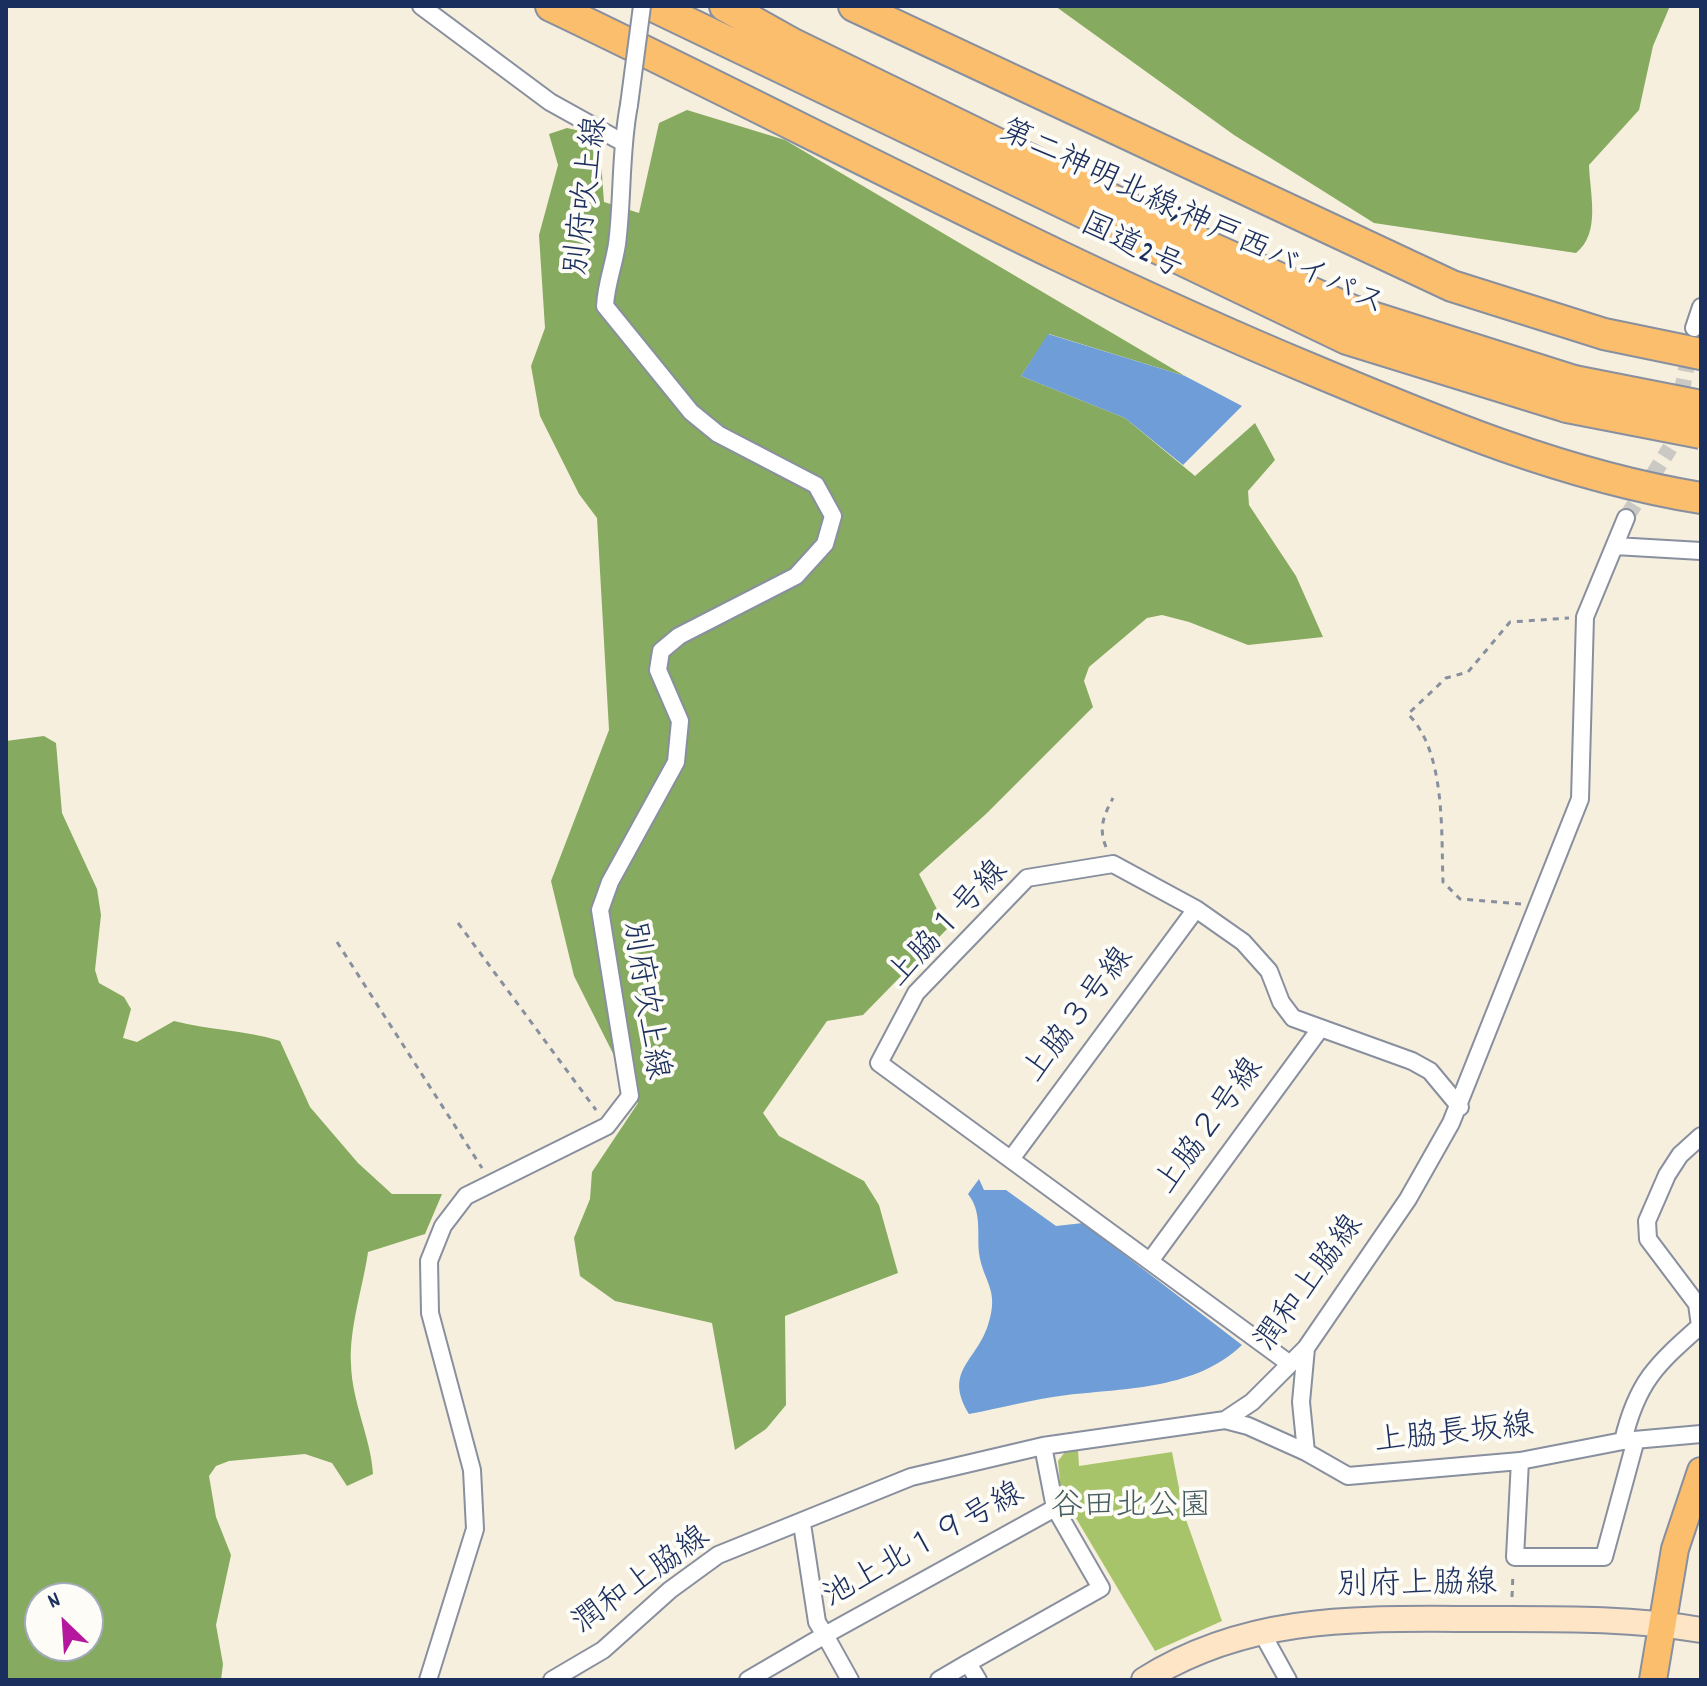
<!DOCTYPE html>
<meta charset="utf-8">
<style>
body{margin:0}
#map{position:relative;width:1707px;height:1686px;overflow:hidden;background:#f6efdd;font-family:Dekko,sans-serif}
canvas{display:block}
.frame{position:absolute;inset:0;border:8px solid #1b2f5e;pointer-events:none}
.north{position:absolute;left:24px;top:1582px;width:80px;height:80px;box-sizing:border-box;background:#fdfcf7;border:2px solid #a3aaba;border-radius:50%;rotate:335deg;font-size:22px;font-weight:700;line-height:32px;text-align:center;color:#1b2f5e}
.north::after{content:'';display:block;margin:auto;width:28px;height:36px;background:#b5179e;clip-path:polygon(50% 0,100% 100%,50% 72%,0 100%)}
</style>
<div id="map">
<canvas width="1707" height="1686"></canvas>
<div class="frame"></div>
<div class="north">N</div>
</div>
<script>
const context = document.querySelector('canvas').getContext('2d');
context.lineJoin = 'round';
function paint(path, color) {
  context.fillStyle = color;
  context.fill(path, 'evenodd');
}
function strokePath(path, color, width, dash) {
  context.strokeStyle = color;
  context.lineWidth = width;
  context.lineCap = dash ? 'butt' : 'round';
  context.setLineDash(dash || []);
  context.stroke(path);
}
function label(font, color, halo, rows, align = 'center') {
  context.font = font + ' Dekko,"Klee One",sans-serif';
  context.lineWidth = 8;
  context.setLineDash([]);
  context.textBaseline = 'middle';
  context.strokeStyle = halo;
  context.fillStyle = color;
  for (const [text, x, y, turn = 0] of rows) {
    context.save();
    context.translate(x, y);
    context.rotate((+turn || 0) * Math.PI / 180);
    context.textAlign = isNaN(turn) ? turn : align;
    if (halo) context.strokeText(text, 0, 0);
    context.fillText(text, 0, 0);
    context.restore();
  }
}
paint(new Path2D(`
 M1078,1450L1079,1466L1172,1452L1184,1514L1222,1621L1155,1651L1061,1493L1058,1461L1065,1452Z`), '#a8c46b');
paint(new Path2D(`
 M1055,6H1670L1653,46L1639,110L1589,165C1590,195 1601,233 1576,253L1374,223L1234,135Z
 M687,110L785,140L1185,376L1049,334L1021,376L1125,418L1195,476L1255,423L1275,460L1248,491L1249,505L1296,576L1323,637L1248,645L1189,622L1162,615L1147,618L1089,667L1084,681L1093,707L986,814L919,874L947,929L863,1015L827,1021L763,1113L779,1136L864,1181L879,1205L898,1273L785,1316L786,1405L766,1429L735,1450L712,1323L615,1301L580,1276L574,1238L590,1199L592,1172L638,1103L574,976L551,881L609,730L597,518L579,494L540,416L531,366L545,328L539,235L558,165L549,134L567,128L580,131L601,163L604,202L639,213L659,123Z
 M44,736L56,743L62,813L97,889L101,915L95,970L99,983L124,997L131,1009L123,1038L137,1042L174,1021C209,1030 245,1030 280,1041L310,1107L358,1163L392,1194H442L425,1234L368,1252C363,1287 349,1328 351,1364C352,1403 371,1438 373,1474L347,1486L332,1463L305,1454L229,1461L216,1466L209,1476L216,1517L231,1555L216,1625L223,1664L221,1680H6V741ZM40,1598H88V1646H40Z`), '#86aa5f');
paint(new Path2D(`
 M1048,334L1185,376L1242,406L1183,465L1125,418L1021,376Z
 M979,1179L984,1190H1006L1056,1226L1083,1223L1242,1345C1196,1389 1128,1388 1067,1395C1034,1399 1001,1408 969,1414C943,1371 976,1362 988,1325C1000,1289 983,1282 979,1253C977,1232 982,1212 968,1194Z`), '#6e9dd7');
strokePath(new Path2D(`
 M1681,395L1694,328
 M1626,518L1670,448`), '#cac9c4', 16, [16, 8]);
const street = new Path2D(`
 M421,6L550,102L622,142
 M1694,328L1701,307
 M1615,546L1701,551
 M1011,1159L1196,909
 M1150,1261L1320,1029
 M1306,1348L1301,1402L1306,1452
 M1290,1364L879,1063L916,993L1027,878L1113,864L1196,909L1243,942L1269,971L1281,1002L1293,1018L1412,1061L1430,1071L1460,1107
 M1225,1420L1248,1426L1306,1452L1348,1476L1520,1461L1623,1441L1701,1434
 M1623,1441C1637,1382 1656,1365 1700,1326L1697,1304L1648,1239L1647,1221L1667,1175L1680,1155L1701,1136
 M1520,1461L1515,1557H1604L1635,1443
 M1262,1633L1288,1680
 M968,1663L1101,1588L1055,1508L1043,1446
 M428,1680L475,1529L472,1470L430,1313L429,1261L443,1226L466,1196L607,1126L630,1096L600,910L610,882L676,762L680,721L658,670L661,651L679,636L796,576L825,544L833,516L816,485L718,434L691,412L605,306C606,284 614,265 617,244C623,198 620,151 629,105
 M552,1680L603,1650L670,1590L718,1555L911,1477L1043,1446L1225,1420L1252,1402L1306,1348L1408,1199L1451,1123L1580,799L1585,617L1626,518
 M748,1680L825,1635L817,1622L802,1524
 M850,1680L825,1635L1055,1508
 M939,1680L968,1663L978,1680`);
const secondary = new Path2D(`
 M1144,1680C1252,1612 1366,1619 1488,1619C1559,1619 1631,1618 1701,1630`);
const primary = new Path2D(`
 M1653,1680L1675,1549L1701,1471`);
const highway = new Path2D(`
 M551,6C805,127 1053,262 1313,370C1439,423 1565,476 1701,498
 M653,6L1347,339L1567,407
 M725,6L793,44L1209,247L1353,311L1574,381
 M854,6L1452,286L1604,334L1701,354`);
strokePath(street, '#888f9e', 20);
strokePath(secondary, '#888f9e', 28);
strokePath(primary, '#888f9e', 30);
strokePath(highway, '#888f9e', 34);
strokePath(new Path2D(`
 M1106,847C1098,828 1104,815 1113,798
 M1521,904L1460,899L1443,882C1441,832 1446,752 1408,714L1446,678L1468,672L1510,622L1569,618
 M458,923L596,1110
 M337,942L482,1168
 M1512,1597L1513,1573`), '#888f9e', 3, [6, 6]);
strokePath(street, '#fff', 16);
strokePath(secondary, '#fde5c5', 24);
strokePath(primary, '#fabe6d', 26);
strokePath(highway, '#fabe6d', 30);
const streetBridge = new Path2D(`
 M629,105L642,6`);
const highwayBridge = new Path2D(`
 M1574,381L1701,406
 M1567,407L1701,433`);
strokePath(streetBridge, '#888f9e', 20, []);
strokePath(highwayBridge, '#888f9e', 34, []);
strokePath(streetBridge, '#fff', 16);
strokePath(highwayBridge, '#fabe6d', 30);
label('32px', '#1b2f5e', '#fdfcf7', [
 ["別府吹上線",590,196,-83],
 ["第二神明北線;神戸西バイパス",1191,221,25],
 ["国道2号",1130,249,26],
 ["上脇１号線",950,926,-47],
 ["別府吹上線",642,1001,81],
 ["上脇３号線",1081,1017,-53],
 ["上脇２号線",1212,1128,-54],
 ["潤和上脇線",1312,1285,-54],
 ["上脇長坂線",1454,1437,-6],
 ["池上北１９号線",925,1548,-29],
 ["潤和上脇線",643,1583,-36],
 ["別府上脇線",1417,1588,-1]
]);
label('32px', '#455c62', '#fdfcf7', [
 ["谷田北公園",1131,1510]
]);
</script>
